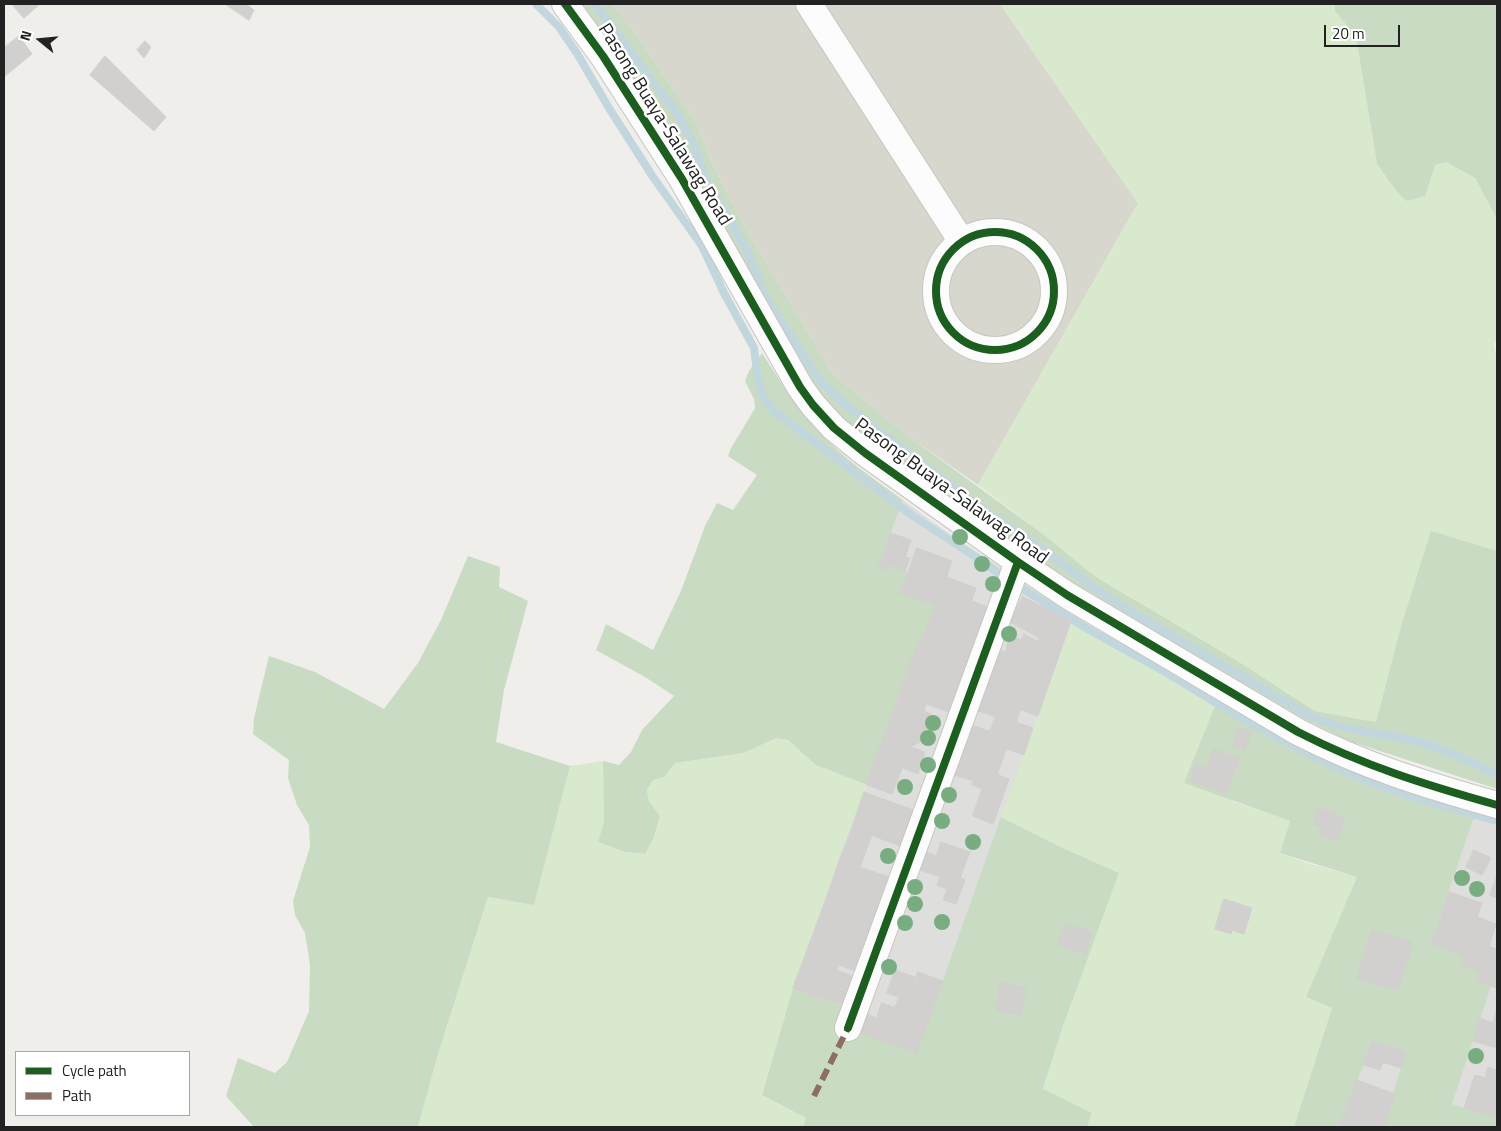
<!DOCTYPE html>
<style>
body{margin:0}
#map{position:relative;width:1501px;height:1131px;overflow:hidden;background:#efeeeb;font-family:"Titillium Web",sans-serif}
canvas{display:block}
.frame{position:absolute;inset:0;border:5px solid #222;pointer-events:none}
.legend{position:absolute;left:15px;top:1051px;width:175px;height:65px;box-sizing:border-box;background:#fff;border:1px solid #a7a7a7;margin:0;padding:6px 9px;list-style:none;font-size:15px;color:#222}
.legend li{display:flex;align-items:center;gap:10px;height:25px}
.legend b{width:25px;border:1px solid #a7a7a7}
.north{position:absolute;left:15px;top:15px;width:50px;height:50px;-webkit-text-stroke:4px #fff;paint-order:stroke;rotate:287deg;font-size:14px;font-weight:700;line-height:20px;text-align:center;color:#222}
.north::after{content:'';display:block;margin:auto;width:18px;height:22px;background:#222;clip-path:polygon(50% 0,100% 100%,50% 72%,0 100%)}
.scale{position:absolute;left:1324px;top:25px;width:76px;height:22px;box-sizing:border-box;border:2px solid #222;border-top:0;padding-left:6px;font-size:15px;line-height:18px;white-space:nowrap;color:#222;-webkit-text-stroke:4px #fff;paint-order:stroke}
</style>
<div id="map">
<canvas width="1501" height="1131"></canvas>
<div class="frame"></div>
<ul class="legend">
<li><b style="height:6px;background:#1b5e20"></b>Cycle path</li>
<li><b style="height:6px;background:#8d6e63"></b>Path</li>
</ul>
<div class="north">N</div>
<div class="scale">20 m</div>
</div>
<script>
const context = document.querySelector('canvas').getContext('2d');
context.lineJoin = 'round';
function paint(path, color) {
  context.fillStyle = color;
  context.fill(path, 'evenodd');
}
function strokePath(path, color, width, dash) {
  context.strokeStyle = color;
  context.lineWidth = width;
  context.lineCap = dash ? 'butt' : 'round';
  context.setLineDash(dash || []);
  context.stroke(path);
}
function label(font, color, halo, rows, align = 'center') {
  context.font = font + ' "Titillium Web",sans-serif';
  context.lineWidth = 5;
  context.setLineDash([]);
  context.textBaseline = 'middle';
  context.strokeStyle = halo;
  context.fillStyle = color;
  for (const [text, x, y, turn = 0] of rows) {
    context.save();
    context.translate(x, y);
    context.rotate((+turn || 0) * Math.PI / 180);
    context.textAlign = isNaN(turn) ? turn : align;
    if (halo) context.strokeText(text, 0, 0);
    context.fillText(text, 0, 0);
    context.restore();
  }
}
paint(new Path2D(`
 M903,500L944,530L1074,616L917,1053L860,1033L867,1014L793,988L919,641L935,606L900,593L908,572L890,565L887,571L878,568Z
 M1476,811L1497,816V1118L1451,1104L1490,986L1476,981L1479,972L1461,965L1431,944Z
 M1372,1041L1407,1052L1393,1093L1395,1094L1384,1127H1339Z`), '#dededc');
paint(new Path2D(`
 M613,4H1000L1138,203L978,485L908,436L833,374L751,238L711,162L698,126L646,49Z`), '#d7d7cd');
paint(new Path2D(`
 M1000,4H1335V11L1356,37L1377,164L1435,165L1446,162L1475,178L1497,219V338L1494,344L1497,360V551L1431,532L1401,626L1376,722L1315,711L1283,690L1096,577L1043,534L978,485L1138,203Z
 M1074,616L1218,699L1232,801L1290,821L1280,853L1311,864L1358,877L1306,997L1332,1008L1294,1127H1087L1092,1113L1043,1090L1062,1029L1119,873L1065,849L1001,817Z
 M776,738L788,740L816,765L867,785L793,988L762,1095L806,1118L803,1127H418L438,1054L488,897L534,905L570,766L603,761L604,822L599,842L625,852L645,854L654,837L660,816L649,801L647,790L653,780L664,777L675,763L744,753Z`), '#d9e9cd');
paint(new Path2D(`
 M577,4H613L646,49L698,126L711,162L751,238L833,374L908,436L1043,534L1096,577L1242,664L1315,711L1376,722L1401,626L1431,531L1497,551V789L1349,741L1273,704L1081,590L1023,550L943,490L848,426L825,405Z
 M1335,4H1497V219L1475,178L1446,162L1435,165L1425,196L1407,201L1398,193L1377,164L1356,37L1335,11Z
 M762,353C780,381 797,408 819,432C843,458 874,479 903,500L878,568L887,571L889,565L908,572L900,593L936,606L922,643L919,642L867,785L816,765L788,740L776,738L744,753L675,763L664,777L653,780L647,790L649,801L660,816L654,837L645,854L625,852L598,842L604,822L603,761L619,765L631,752L642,730L674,696L645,677L596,650L606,624L653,650L681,591L705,526L717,503L733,510L757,475L728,456L730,450L755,408L754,399L745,381L749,371Z
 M468,556L500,567L499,587L528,601L504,690L496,742L570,766L534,905L488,897L438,1054L418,1127H254L226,1096L238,1058L275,1073L287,1062L309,1011L310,965L305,933L295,915L293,901L310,847L309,825L297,805L288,778L289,760L253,734L254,718L269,656L315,672L384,709L418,663L441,620Z
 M1218,699L1476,811L1431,944L1464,956L1461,965L1479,972L1476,981L1491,986L1452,1104L1497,1118V1127H1384L1395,1094L1393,1093L1406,1052L1373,1041L1339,1127H1294L1332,1008L1306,997L1357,877L1280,853L1290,821L1184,783Z
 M1001,817L1065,849L1119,873L1062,1029L1043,1089L1092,1113L1087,1127H803L806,1118L762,1095L793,988L867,1014L861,1033L917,1053Z`), '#c9dbc3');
strokePath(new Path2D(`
 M536,4L559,27L578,55L609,108L653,177L702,246L724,293L754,348L758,379L763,397L774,411L913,516L982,561L1002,576L1093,632L1167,673L1243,719L1314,757L1374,784L1418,799L1497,821
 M595,4L677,114L694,144L706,179L748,253L766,298L821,382L847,406L897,445L985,511L1049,554L1090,585L1128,610L1301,711C1336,731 1376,732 1415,741C1443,748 1472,762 1497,775`), '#c2d6de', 8);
const building = new Path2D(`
 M12,4H40L24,18Z
 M225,4H246L254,10L249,20Z
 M19,36L32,54L5,76L4,48Z
 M145,41L151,47L144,58L137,50Z
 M105,56L166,117L154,131L90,75Z
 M891,533L911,540L905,557L910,558L905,571L889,565L887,571L878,568Z
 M917,548L952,561L945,581L910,568Z
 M910,568L945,581L936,606L900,593Z
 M946,577L976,588L953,654L922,643Z
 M1023,597L1053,612L1040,638L1010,622Z
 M972,601L990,608L965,675L942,667L948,652L953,654Z
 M1053,612L1071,621L1060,653L1038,641Z
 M1024,634L1044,645L1031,682L1011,675Z
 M1010,636L1022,640L1004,693L986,687L998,649L1005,652Z
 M919,641L948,652L942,667L913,657Z
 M1044,645L1060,653L1046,693L1029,687Z
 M913,657L965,675L951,713L900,694Z
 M1011,675L1031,682L1024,701L1004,693Z
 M986,687L1004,693L996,717L978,711Z
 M1029,687L1046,693L1038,716L1021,710Z
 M1004,693L1024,701L1018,717L998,710Z
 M900,694L926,704L924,711L931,714L922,741L910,747L884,737Z
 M998,710L1018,717L1014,729L994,721Z
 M994,721L1014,729L1009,742L989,735Z
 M1016,722L1033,728L1024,755L1007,749Z
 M969,724L991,732L986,745L965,737Z
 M1239,728L1252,732L1245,750L1233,746Z
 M989,735L1009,742L997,775L978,767Z
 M884,737L925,752L918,774L876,758Z
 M965,737L986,745L973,781L951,774Z
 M1213,749L1239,758L1226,794L1190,781L1196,764L1207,767Z
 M876,758L902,768L892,794L867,785Z
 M978,767L1009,779L1003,796L972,785Z
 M982,789L1003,796L993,824L973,816Z
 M864,792L916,811L903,847L852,828Z
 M1319,808L1345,818L1337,840L1319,834L1321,827L1313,824Z
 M852,828L872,835L860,867L840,859Z
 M941,842L970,852L960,878L965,880L956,904L943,900L947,889L937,885L940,877L920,870L927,852L936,856Z
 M1474,850L1491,858L1482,875L1466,867Z
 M840,859L860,867L850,895L830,888Z
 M860,867L892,878L882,906L850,895Z
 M1497,876V898L1490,895Z
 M830,888L882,906L870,940L818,921Z
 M1449,892L1482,903L1472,933L1439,922Z
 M1224,899L1252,908L1244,934L1232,930L1231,934L1215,929Z
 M1478,917L1496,924L1491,940L1472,933Z
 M818,921L851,933L837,970L804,959Z
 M1439,922L1472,933L1464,956L1431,944Z
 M1065,924L1092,932L1086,954L1058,945Z
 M1372,930L1413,942L1398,991L1357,978Z
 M851,933L870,940L858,972L839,965Z
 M1472,933L1491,940L1479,972L1461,965Z
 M1488,946L1497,949V988L1476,981Z
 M804,959L825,966L814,996L793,988Z
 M825,966L856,977L847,1003L840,1004L814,996Z
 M895,970L917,978L905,1011L895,1007L899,997L887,993Z
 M918,972L943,981L929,1020L905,1011Z
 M1001,982L1026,988L1020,1015L996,1010Z
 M882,1003L929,1020L917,1053L860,1033L867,1014L876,1018Z
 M1497,1008V1048L1473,1041L1480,1018L1493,1023Z
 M1372,1041L1388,1046L1380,1070L1364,1065Z
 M1388,1046L1407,1052L1401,1068L1382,1062Z
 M1488,1067L1497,1070V1118L1464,1108L1475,1075L1485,1078Z
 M1357,1080L1395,1094L1384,1127H1348L1340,1125Z`);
paint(building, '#d2d0ce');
strokePath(building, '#d2d0cd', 1);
const minor = new Path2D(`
 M565,4L603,56L682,179L800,387L813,405L834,428L865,453L1018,562L1067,595L1298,732C1364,766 1426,785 1497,805
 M809,4L962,242
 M936 291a59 59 0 1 1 118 0a59 59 0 1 1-118 0Z
 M848,1028L1018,562`);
strokePath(minor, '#c5c5c3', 28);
strokePath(minor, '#fdfcfc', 26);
strokePath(new Path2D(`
 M814,1096L848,1028`), '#8d6e63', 6, [12, 6]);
strokePath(new Path2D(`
 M565,4L603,56L682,179L800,387L813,405L834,428L865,453L1018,562L1067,595L1298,732C1364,766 1426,785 1497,805
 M936 291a59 59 0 1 1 118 0a59 59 0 1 1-118 0Z
 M848,1028L1018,562`), '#1b5e20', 8);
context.fillStyle = '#79ad81';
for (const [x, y] of [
 [960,537],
 [982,564],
 [993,584],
 [1009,634],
 [933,723],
 [928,738],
 [928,765],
 [905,787],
 [949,795],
 [942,821],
 [973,842],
 [888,856],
 [1462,878],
 [915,887],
 [1477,889],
 [915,904],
 [942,922],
 [905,923],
 [889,967],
 [1476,1056]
]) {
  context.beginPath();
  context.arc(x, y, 8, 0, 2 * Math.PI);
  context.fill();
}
label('19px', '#222', '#fff', [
 ["Pasong Buaya-Salawag Road",664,125,58],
 ["Pasong Buaya-Salawag Road",951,492,36]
]);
</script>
